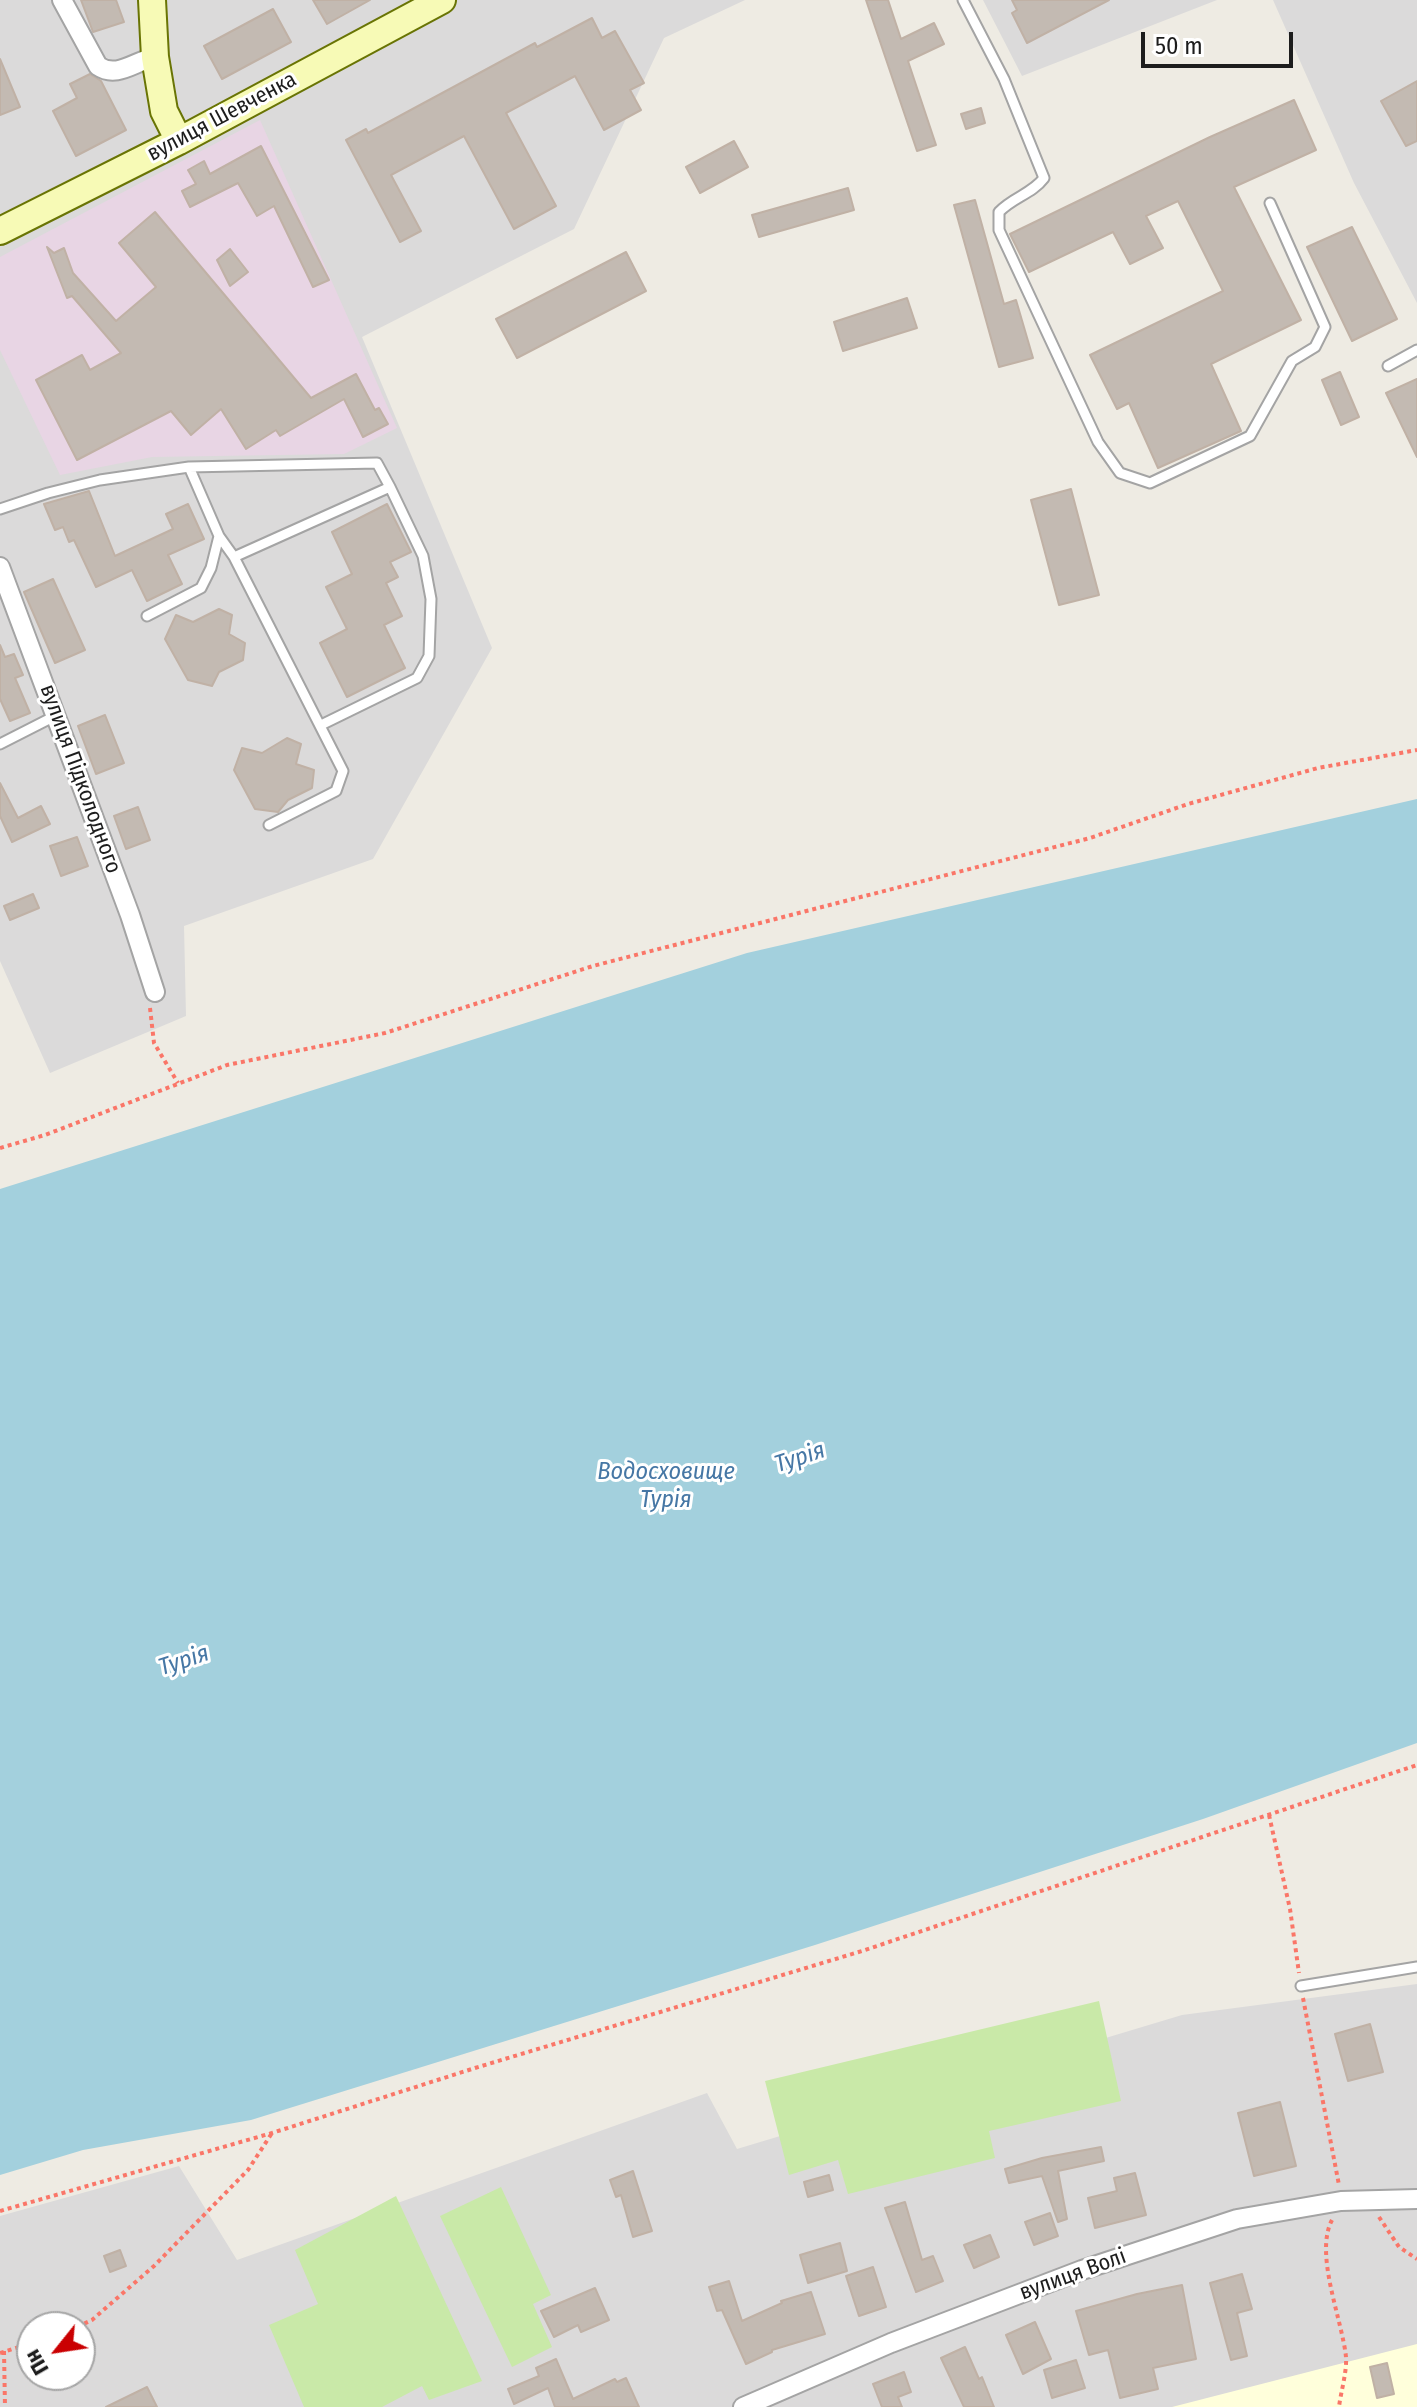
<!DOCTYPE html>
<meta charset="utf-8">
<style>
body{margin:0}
#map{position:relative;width:1417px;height:2407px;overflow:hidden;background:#eeebe3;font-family:"Fira Sans Condensed",sans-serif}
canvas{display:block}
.north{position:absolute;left:16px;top:2311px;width:80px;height:80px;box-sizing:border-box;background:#fff;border:2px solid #a5a5a5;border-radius:50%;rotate:240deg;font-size:22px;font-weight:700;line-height:32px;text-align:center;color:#1d1d1d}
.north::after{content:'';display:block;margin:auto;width:28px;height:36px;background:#ca0002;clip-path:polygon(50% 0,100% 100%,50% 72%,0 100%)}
.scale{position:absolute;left:1141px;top:32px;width:152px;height:36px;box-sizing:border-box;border:4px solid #1d1d1d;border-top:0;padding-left:10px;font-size:24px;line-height:28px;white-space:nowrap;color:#1d1d1d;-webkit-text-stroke:6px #fff;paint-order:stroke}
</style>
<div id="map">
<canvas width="1417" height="2407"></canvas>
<div class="north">Пн</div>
<div class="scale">50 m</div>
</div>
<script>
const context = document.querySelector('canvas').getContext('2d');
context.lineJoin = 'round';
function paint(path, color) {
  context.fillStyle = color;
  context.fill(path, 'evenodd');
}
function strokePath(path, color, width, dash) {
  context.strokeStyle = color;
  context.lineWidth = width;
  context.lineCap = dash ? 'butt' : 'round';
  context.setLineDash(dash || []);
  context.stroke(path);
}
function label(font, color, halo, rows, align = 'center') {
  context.font = font + ' "Fira Sans Condensed",sans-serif';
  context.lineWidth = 6;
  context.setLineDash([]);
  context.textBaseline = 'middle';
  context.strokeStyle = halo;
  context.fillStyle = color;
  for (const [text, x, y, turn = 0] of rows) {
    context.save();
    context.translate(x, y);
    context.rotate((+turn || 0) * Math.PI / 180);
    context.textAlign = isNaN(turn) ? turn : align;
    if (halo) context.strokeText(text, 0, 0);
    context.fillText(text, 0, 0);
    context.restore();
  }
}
paint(new Path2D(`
 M0,0H745L664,38L574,229L362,337L492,648L373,859L184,926L186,1016L50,1073L0,961Z
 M983,0H1217L1022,76Z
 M1273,0H1417V303L1354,183Z
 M1417,1984V2407H0V2216L179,2166L237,2260L707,2093L737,2149L1182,2015ZM32,2327H80V2375H32Z`), '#dbdada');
paint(new Path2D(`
 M260,120L397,428L344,454L152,457L60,475L0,350V257Z`), '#e8d5e4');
paint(new Path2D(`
 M1417,2344V2407H1172Z`), '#ffffdb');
paint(new Path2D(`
 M1099,2001L1121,2101L989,2131L995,2158L848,2194L838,2160L789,2175L765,2081Z
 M501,2187L551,2295L533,2304L552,2347L512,2367L440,2216Z
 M396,2196L482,2381L429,2400L422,2386L382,2407H304L269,2325L318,2304L295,2250Z`), '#c9e9a8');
paint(new Path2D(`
 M1417,799V1743L1203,1819L815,1945L251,2120L83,2150L0,2175V1189L747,953Z`), '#a3d0dd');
const building = new Path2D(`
 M81,0H116L124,22L93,32Z
 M313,0H370L327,24Z
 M866,0H888L901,39L934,23L944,44L908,61L936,145L917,151Z
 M1012,0H1109L1027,43L1012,13L1017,10Z
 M273,9L291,42L222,79L204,46Z
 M592,18L602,38L615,31L644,83L630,90L641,110L604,130L575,76L506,113L556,206L514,229L464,136L391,175L421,231L400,242L346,140L366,129L368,133L535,43L537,47Z
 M0,59L20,107L0,115Z
 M90,74L101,81L126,130L76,156L53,111L77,98L70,84Z
 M1417,81V141L1406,146L1381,101Z
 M1294,100L1316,150L1234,187L1301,320L1211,364L1241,431L1158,468L1129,403L1117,409L1090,355L1223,291L1178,201L1146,216L1163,248L1130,264L1113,232L1029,272L1010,234L1210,137Z
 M981,108L985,123L966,129L961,114Z
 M734,141L748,167L700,193L686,167Z
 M261,146L329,280L313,287L274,206L257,216L238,183L190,207L182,191L196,184L188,170L204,161L210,174Z
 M848,188L854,210L759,237L752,215Z
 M975,200L1004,304L1016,300L1033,358L999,367L954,205Z
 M155,212L311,398L356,374L375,410L379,408L388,424L363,437L344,399L280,436L276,430L246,449L221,409L191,435L171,411L77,460L36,380L82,355L90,370L121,353L72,296L67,298L47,247L54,253L64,248L73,273L116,321L156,287L119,243Z
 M1352,227L1397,319L1352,341L1307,247Z
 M230,249L248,272L230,286L217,260Z
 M626,252L646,291L517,358L496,319Z
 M907,298L917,328L843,351L834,322Z
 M1340,372L1359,417L1341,425L1322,380Z
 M1417,379V457L1386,393Z
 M1071,489L1099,595L1059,605L1031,500Z
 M89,491L115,556L173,529L166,514L188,504L204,539L168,555L182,584L147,601L132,570L96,587L74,540L69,542L63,527L55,530L44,504Z
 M387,504L411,552L390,562L398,577L386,583L402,616L384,625L405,668L347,697L320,643L347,629L326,587L352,574L332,532Z
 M53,579L85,650L55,663L24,592Z
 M219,609L232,615L229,634L245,643L243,660L219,672L212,686L188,680L165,639L176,615L193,622Z
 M0,645L5,657L14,654L23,675L15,678L30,713L10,721L0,699Z
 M105,715L124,763L96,774L78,726Z
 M287,738L301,744L296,764L314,770L312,788L288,800L278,812L255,809L234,770L242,748L262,753Z
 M0,783L18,818L41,806L50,824L12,842L0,816Z
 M138,807L150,840L126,849L114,816Z
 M77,837L88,866L61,876L50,846Z
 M33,894L39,908L10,920L4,906Z
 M1370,2024L1383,2072L1348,2081L1335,2034Z
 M1280,2102L1296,2166L1254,2176L1238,2113Z
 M1101,2147L1104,2161L1058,2171L1067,2219L1058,2222L1042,2176L1009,2183L1005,2169L1042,2158Z
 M633,2171L652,2231L633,2237L621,2195L616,2197L610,2180Z
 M1135,2173L1146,2215L1095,2228L1088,2198L1117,2191L1114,2178Z
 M829,2175L833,2190L808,2197L804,2182Z
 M905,2202L922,2260L933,2256L943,2281L916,2292L885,2208Z
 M1050,2213L1058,2236L1034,2245L1025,2222Z
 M990,2235L999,2257L974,2268L964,2245Z
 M840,2243L847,2271L808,2283L800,2255Z
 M120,2250L126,2266L110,2272L104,2256Z
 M873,2267L886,2307L859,2316L846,2276Z
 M1242,2274L1252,2309L1237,2313L1247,2356L1231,2360L1210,2283Z
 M729,2281L742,2321L782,2303L781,2301L811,2292L825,2334L772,2350V2352L746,2364L722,2310L717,2311L709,2287Z
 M1182,2285L1196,2359L1153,2368L1158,2389L1120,2398L1108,2350L1089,2355L1076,2311L1137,2294Z
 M595,2288L609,2320L581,2332L578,2325L554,2337L541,2311Z
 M1035,2322L1051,2359L1023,2374L1006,2335Z
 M965,2347L979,2379L982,2377L994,2407H964L941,2358Z
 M556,2359L573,2399L615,2379L617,2382L626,2378L639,2407H555L548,2388L514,2404L508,2389L539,2376L536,2368Z
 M1076,2360L1085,2388L1052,2398L1044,2370Z
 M1387,2363L1394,2394L1377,2398L1370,2367Z
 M904,2372L911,2392L898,2397L902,2407H882L873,2384Z
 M147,2387L157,2407H106Z`);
paint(building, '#c3bab2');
strokePath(building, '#c0b1a5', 2);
const lane = new Path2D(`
 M963,0L1004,79L1044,178C1032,194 1013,197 999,212V230L1098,442L1120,473L1150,483L1250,436L1292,361L1315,347L1325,327L1270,203
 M1388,366L1417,350
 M189,467L219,536L234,557L343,771L336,791L269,825
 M0,509L48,493L100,480L189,467L377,463L390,487L234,557
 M147,616L201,588L211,568L219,536
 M321,725L417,678L429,656L431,599L423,556L390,487
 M0,744L57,715
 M1301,1986L1417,1967`);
const street = new Path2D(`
 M62,0L98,66C117,79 135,61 155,57
 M0,567L130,915L155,992
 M743,2407L891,2343L1082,2270L1237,2219L1341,2201L1417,2199`);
const secondary = new Path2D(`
 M152,0L155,57L164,111L179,141
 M0,231L179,141L442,0`);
strokePath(lane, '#a4a4a4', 13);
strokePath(street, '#a4a4a4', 22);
strokePath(secondary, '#697404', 30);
strokePath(new Path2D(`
 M150,1008L154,1043L178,1083
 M0,1148L45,1135L227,1065L385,1033L593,966L1090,838L1188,804L1318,768L1417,750
 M1269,1815L1290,1909L1299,1973
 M1303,1998L1339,2185
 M0,2211L272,2133L475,2068L862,1951L1417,1765
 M1379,2217L1399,2247L1417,2259
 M1332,2220C1314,2254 1342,2319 1346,2357C1347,2372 1341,2391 1339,2407
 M77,2327L92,2320L154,2266L248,2170L272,2133
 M4,2351L5,2407
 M0,2353L32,2343`), '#fa7668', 4, [4, 4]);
strokePath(lane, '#fff', 9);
strokePath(street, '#fff', 18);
strokePath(secondary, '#f7fab6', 26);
label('22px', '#1d1d1d', '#fff', [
 ["вулиця Шевченка",222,117,-28],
 ["вулиця Підколодного",80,779,70],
 ["вулиця Волі",1073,2275,-20]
]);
label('italic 24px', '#4677a5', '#fff', [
 ["Турія",800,1458,-18],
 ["Водосховище",666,1472],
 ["Турія",666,1500],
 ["Турія",184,1661,-18]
]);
</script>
